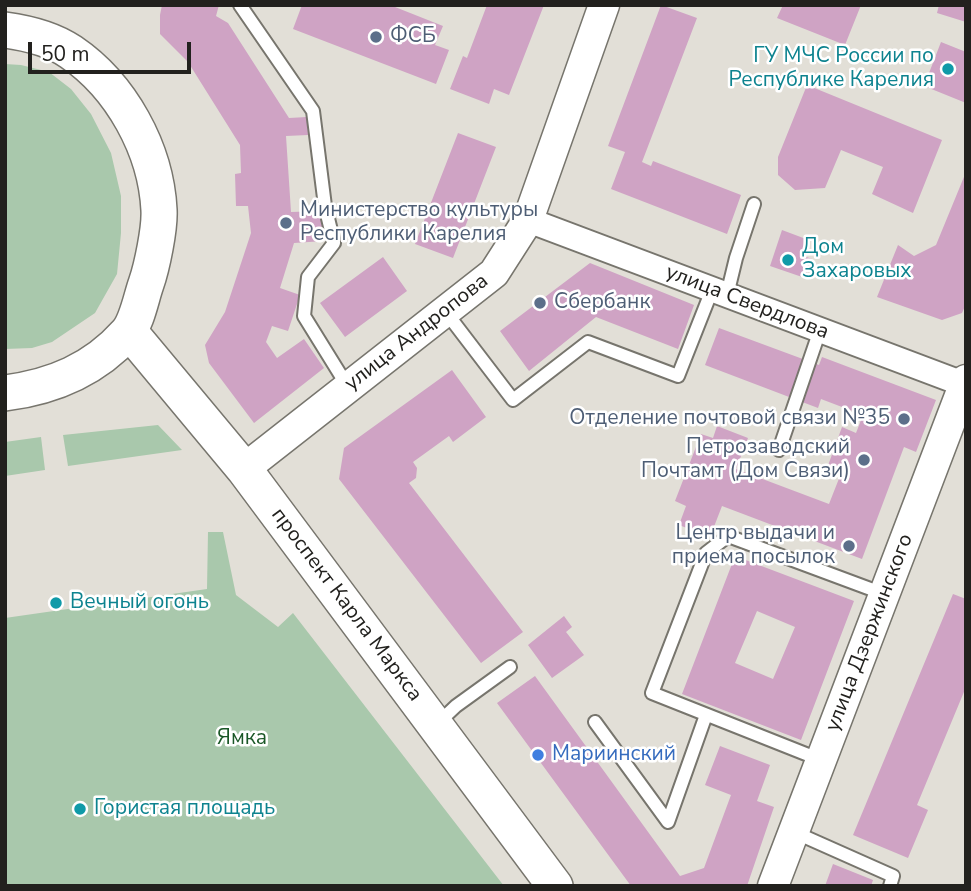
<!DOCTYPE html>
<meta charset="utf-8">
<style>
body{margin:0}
#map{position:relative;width:971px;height:891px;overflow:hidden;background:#e2dfd7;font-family:"Nunito Sans",sans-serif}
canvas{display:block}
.frame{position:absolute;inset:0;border:7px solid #22211e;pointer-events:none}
.scale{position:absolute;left:28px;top:42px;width:163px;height:32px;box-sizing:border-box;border:4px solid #22211e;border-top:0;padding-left:9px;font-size:21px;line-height:24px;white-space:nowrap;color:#22211e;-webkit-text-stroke:5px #fff;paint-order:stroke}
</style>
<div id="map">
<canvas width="971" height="891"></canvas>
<div class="frame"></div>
<div class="scale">50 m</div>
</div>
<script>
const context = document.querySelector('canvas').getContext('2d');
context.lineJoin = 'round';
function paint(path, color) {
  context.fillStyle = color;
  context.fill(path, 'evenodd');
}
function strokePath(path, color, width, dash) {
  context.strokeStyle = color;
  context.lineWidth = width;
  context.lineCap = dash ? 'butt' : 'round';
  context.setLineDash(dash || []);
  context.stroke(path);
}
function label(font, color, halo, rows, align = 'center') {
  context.font = font + ' "Nunito Sans",sans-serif';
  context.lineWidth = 5;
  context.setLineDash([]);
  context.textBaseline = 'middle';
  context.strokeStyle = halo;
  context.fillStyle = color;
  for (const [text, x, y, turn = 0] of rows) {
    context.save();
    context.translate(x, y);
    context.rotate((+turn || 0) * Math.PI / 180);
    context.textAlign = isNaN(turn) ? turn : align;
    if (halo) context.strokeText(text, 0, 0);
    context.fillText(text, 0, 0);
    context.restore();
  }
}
paint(new Path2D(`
 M5,64L21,65L49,72L71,89L91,114L111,153L121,196V233L117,274L95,313L52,342L32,348L5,349Z
 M158,425L182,450L68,466L63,435Z
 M41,437L45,470L5,476V442Z
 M208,532H223L236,595L278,627L293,613L504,886H5V618L207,589Z`), '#a9c8ac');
paint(new Path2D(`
 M162,5H219L216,16L228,23L289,118L307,117L308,135L286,136L291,212L322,211L324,241L294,243L280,288L300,295L288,331L272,326L266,342L277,358L304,339L324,368L254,423L209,363L205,345L225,312L251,233L248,206H236L235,174L241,173L240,145L188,62L160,34V15Z
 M302,5H390L443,26L435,45L449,50L436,84L293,29Z
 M487,5H544L509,95L494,89L489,104L450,89L463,56L467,58Z
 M661,5L697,18L642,162L651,166L653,161L741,195L727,234L611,189L625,152L608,146Z
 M783,5H861L845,45L777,18Z
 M939,5H966V22L937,13Z
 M941,42L966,52V103L924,86Z
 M807,85L942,140L913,213L872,194L883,167L841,150L825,188L795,190L778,175V157Z
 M458,133L496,147L453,258L415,244Z
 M966,172V304L962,313L942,320L877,297L898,245L914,256L936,245Z
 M782,230L806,239L801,255L812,259L805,278L770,266Z
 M383,257L407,291L345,337L320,303Z
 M590,263L694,305L678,349L596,317L529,371L500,331Z
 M719,328L819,365L822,357L936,400L916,452L904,447L862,559L722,506L710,537L679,525L686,506L675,501L701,434L713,438L717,426L748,438L736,469L829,504L840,476L826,471L842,427L856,433L863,415L821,399L818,408L705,365Z
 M452,370L486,417L453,442L449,436L413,462L417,468L416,478L409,483L523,632L481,663L339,479L344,448Z
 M735,556L854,601L801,740L682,694ZM757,611L795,627L773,679L735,663Z
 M953,594L966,599V687L917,805L928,810L908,858L853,835Z
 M564,616L572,627L566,632L584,655L552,678L528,645Z
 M535,676L680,876L704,868L731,795L705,785L720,746L770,765L757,801L774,807L747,886H631L497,703Z
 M833,864L873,880L871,886H825Z`), '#cfa3c4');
const service = new Path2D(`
 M240,5L313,111L325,206L334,243L308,277L304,316L348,387
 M727,295L736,258L754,204
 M445,311L513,400L588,342L678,376L712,290
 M779,450L820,330
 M595,722L668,822L706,715
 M438,723L456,706L510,667
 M821,760L652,693L706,553L728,536L884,594
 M794,832L893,876L890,886`);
const minor = new Path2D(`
 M528,220L966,385`);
const tertiary = new Path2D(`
 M244,469L494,273L528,220L604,5
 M773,886L966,380`);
const secondary = new Path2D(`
 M5,30C27,33 52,39 71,52C121,86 156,149 159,210C160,228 152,267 146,284C141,298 137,322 127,333C94,370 53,387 5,393
 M129,331L244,469L555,886`);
strokePath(service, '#77756d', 16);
strokePath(minor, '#77756d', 28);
strokePath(tertiary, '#77756d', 33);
strokePath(secondary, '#77756d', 38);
strokePath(service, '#fff', 12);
strokePath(minor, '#fff', 24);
strokePath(tertiary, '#fff', 30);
strokePath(secondary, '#fff', 35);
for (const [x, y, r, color] of [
 [376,37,7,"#5c6f8a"],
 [948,69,7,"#0f9aa8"],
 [286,223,7,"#5c6f8a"],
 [788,260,7,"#0f9aa8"],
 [540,303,7,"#5c6f8a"],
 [904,419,7,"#5c6f8a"],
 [864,460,7,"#5c6f8a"],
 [849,546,7,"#5c6f8a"],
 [56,603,7,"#0f9aa8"],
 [538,755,7,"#3f7fe0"],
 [80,809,7,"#0f9aa8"]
]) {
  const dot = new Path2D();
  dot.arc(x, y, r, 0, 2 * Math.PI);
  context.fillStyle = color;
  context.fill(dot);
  strokePath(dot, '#fff', 2.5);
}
label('21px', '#4e5e75', '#fff', [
 ["ФСБ",390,37],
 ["Министерство культуры",300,211],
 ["Республики Карелия",300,235],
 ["Сбербанк",554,303],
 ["Отделение почтовой связи №35",890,419,"right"],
 ["Петрозаводский",850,448,"right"],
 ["Почтамт (Дом Связи)",850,472,"right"],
 ["Центр выдачи и",835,534,"right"],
 ["приема посылок",835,558,"right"]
], 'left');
label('21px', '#0d838f', '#fff', [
 ["ГУ МЧС России по",934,57,"right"],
 ["Республике Карелия",934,81,"right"],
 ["Дом",802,248],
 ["Захаровых",802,272],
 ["Вечный огонь",70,603],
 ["Гористая площадь",94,809]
], 'left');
label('21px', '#22211e', '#fff', [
 ["улица Свердлова",747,303,21],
 ["улица Андропова",417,333,-38],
 ["проспект Карла Маркса",346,605,53],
 ["улица Дзержинского",870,633,-69]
]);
label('21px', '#1a5727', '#fff', [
 ["Ямка",242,739]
]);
label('21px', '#366cbe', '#fff', [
 ["Мариинский",552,755]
], 'left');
</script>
